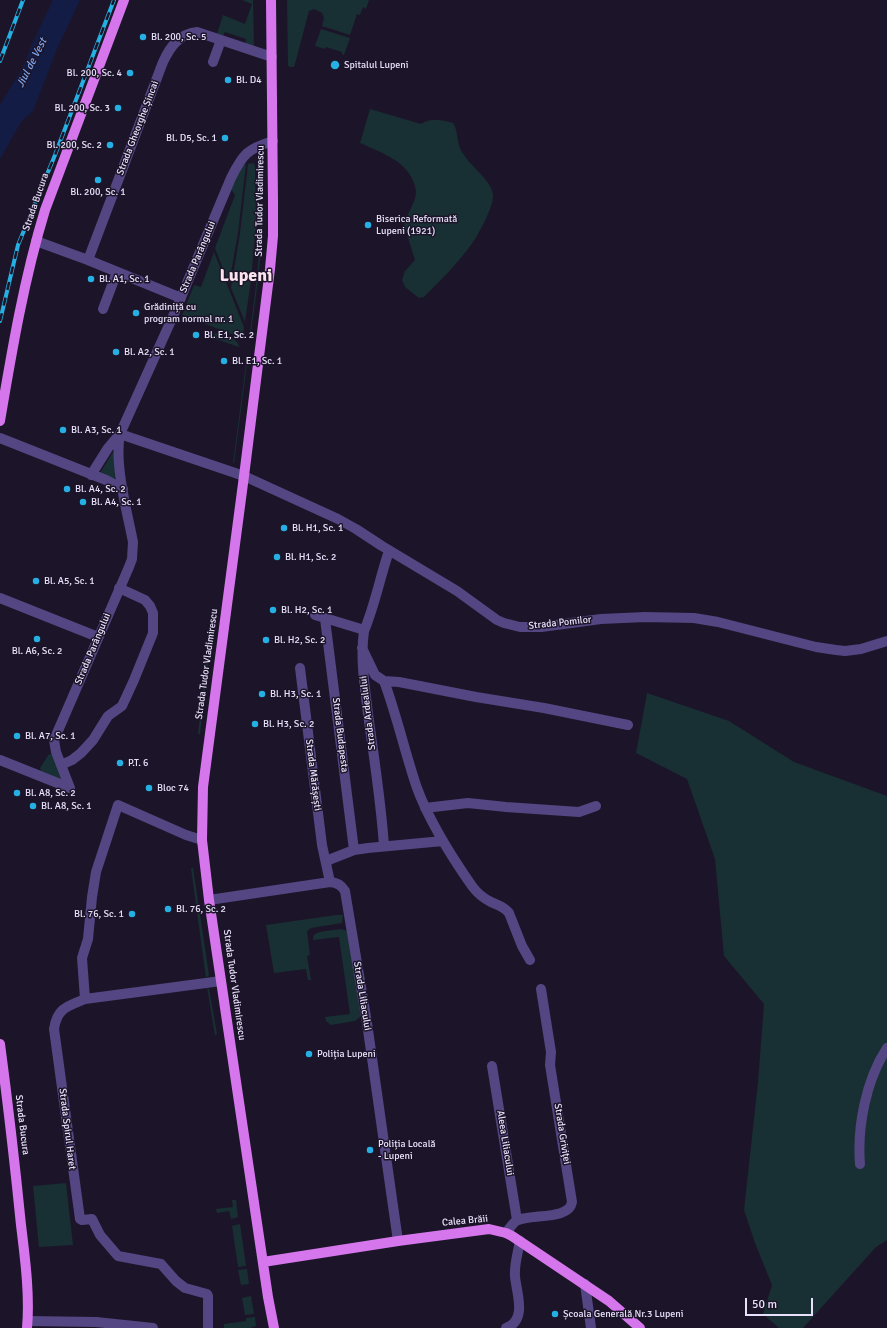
<!DOCTYPE html>
<meta charset="utf-8">
<style>
body{margin:0}
#map{position:relative;width:887px;height:1328px;overflow:hidden;background:#1c1529;font-family:Signika,sans-serif}
canvas{display:block}
.scale{position:absolute;left:745px;top:1298px;width:68px;height:18px;box-sizing:border-box;border:2px solid #e9e1fb;border-top:0;padding-left:5px;font-size:12px;line-height:14px;white-space:nowrap;color:#e9e1fb;-webkit-text-stroke:3px #1c1529;paint-order:stroke}
</style>
<div id="map">
<canvas width="887" height="1328"></canvas>
<div class="scale">50 m</div>
</div>
<script>
const context = document.querySelector('canvas').getContext('2d');
context.lineJoin = 'round';
function paint(path, color) {
  context.fillStyle = color;
  context.fill(path, 'evenodd');
}
function strokePath(path, color, width, dash) {
  context.strokeStyle = color;
  context.lineWidth = width;
  context.lineCap = dash ? 'butt' : 'round';
  context.setLineDash(dash || []);
  context.stroke(path);
}
function label(font, color, halo, rows, align = 'center') {
  context.font = font + ' Signika,sans-serif';
  context.lineWidth = 3;
  context.setLineDash([]);
  context.textBaseline = 'middle';
  context.strokeStyle = halo;
  context.fillStyle = color;
  for (const [text, x, y, turn = 0] of rows) {
    context.save();
    context.translate(x, y);
    context.rotate((+turn || 0) * Math.PI / 180);
    context.textAlign = isNaN(turn) ? turn : align;
    if (halo) context.strokeText(text, 0, 0);
    context.fillText(text, 0, 0);
    context.restore();
  }
}
paint(new Path2D(`
 M242,0H253L254,47L245,44L246,39L225,32L223,36L217,34L223,15L245,24L252,4Z
 M287,0H369L366,9L363,7L360,15L357,14L350,35L322,26L324,18L322,13L314,9L309,11L295,64L294,67H290L288,66V63Z
 M321,29L350,38L344,55L342,54V52L326,47L325,49L315,46Z
 M370,109L421,124C432,117 441,120 453,123C459,132 456,143 462,152C470,166 484,174 491,188C492,190 493,194 493,197C493,208 476,240 468,249C455,266 439,282 424,297L419,298L405,287L402,280L405,271L415,260L404,225C406,214 416,203 416,192C416,190 415,188 415,186C408,161 382,153 360,143Z
 M253,163L255,166L256,224L251,280L245,322L231,288L240,233L248,164Z
 M246,164L238,233L229,284L215,248L235,195L231,189L242,166Z
 M263,204C263,250 256,295 250,340H249C255,295 261,250 261,205Z
 M214,252L244,327L242,338L182,315L194,285L201,287Z
 M215,333C224,335 238,337 239,347L213,338Z
 M247,356H248L234,463H233Z
 M113,452L114,454L115,479L100,473Z
 M207,655H209L200,734H198Z
 M647,693L729,721L794,762L887,796V1240L876,1247L803,1328H779L763,1314L772,1285L755,1243L744,1210L758,1082L764,1004L724,956L715,859L687,779L636,753Z
 M49,754L53,755L62,776L61,781L41,772L40,768Z
 M191,868H193L209,975L206,978Z
 M336,915H343L342,923L311,928L307,931L310,955L307,956L311,980H308L306,969L274,973L266,925Z
 M341,929L347,931L361,1014L360,1017L355,1021L331,1025L326,1021L325,1017L350,1014L339,937L313,940C313,938 313,936 315,934C319,931 336,930 341,929Z
 M207,987L209,989L217,1034L215,1035Z
 M66,1183L73,1245L39,1247L33,1186Z
 M232,1200H236L238,1217L231,1219L229,1211L217,1213L216,1209L233,1207Z
 M240,1224L246,1266L238,1267L232,1226Z
 M247,1269L249,1284L241,1285L238,1270Z
 M251,1296L254,1314L245,1315L242,1298Z
 M255,1317L256,1326L250,1328H224V1324L246,1321V1318Z`), '#182f33');
paint(new Path2D(`
 M53,0H80L57,49L33,111L21,122L0,159V105L23,67L31,46Z`), '#131c44');
strokePath(new Path2D(`
 M213,62L221,40
 M36,241L88,260L181,298
 M88,260L163,62C170,47 179,34 197,32L272,57
 M103,309L117,272
 M0,438L106,480L123,489
 M91,475L108,448L120,434L244,476L338,519L356,529L382,546L457,591L497,620L504,623L520,627H541L601,619L645,617L694,618L718,622L816,647L836,650L845,651L861,649L887,641
 M0,598L98,637
 M315,615L361,629L364,631C360,659 365,687 368,714C374,758 381,801 384,846
 M325,619L354,850
 M364,631C375,605 380,577 389,551
 M362,648L375,675L384,681L399,682L476,697L544,708L628,725
 M300,668L322,845L330,882
 M384,681C397,716 405,753 417,788C430,823 451,856 472,886C477,893 483,898 491,902C497,905 504,906 509,913L522,946L530,960
 M0,760L70,788
 M61,765L72,760L81,753L93,740L108,716L122,706L134,680L153,633V613L150,606L145,600L119,588
 M70,788L56,752L54,740L129,567L132,559L133,542C127,511 114,464 120,434L174,314L231,178C243,154 247,149 273,141
 M425,808L468,803L506,807L579,812L596,806
 M326,861L354,850L368,848L443,841
 M209,900L330,882C338,883 341,885 345,891L367,1023L398,1241
 M85,999L82,958L88,939L92,897L96,872L118,805L186,835L202,840
 M492,1066L517,1220
 M860,1164C857,1127 866,1080 887,1048
 M506,1233C509,1229 512,1224 516,1221C529,1213 569,1221 572,1202L550,1065L551,1052L541,989
 M585,1284L591,1328
 M28,1321L96,1322L153,1328
 M208,1328V1296L207,1294L185,1288L176,1281L161,1264L118,1256L100,1235L92,1219L82,1220L80,1219L54,1029C57,1008 68,1006 85,999L221,981
 M506,1328C528,1320 516,1292 515,1276C514,1265 518,1252 520,1241`), '#534682', 10);
strokePath(new Path2D(`
 M271,0L273,201V236L270,269L244,476L203,787L202,840L209,900L268,1297L274,1328
 M0,421C12,350 24,279 45,210L124,0
 M0,1044C8,1104 15,1165 21,1225C25,1258 30,1295 27,1328
 M263,1262L398,1241L489,1229L506,1233L512,1236L609,1301L640,1328`), '#d676ed', 10);
const rail = new Path2D(`
 M0,61L23,0
 M0,321L18,245L55,155L114,0`);
strokePath(rail, '#25afe3', 4);
strokePath(rail, '#1c1529', 2.5, [8]);
for (const [x, y, r, color] of [
 [143,37,4,"#25afe3"],
 [335,65,5,"#25afe3"],
 [130,73,4,"#25afe3"],
 [228,80,4,"#25afe3"],
 [118,108,4,"#25afe3"],
 [225,138,4,"#25afe3"],
 [110,145,4,"#25afe3"],
 [98,180,4,"#25afe3"],
 [368,225,4,"#25afe3"],
 [91,279,4,"#25afe3"],
 [136,313,4,"#25afe3"],
 [196,335,4,"#25afe3"],
 [116,352,4,"#25afe3"],
 [224,361,4,"#25afe3"],
 [63,430,4,"#25afe3"],
 [67,489,4,"#25afe3"],
 [83,502,4,"#25afe3"],
 [284,528,4,"#25afe3"],
 [277,557,4,"#25afe3"],
 [36,581,4,"#25afe3"],
 [273,610,4,"#25afe3"],
 [37,639,4,"#25afe3"],
 [266,640,4,"#25afe3"],
 [262,694,4,"#25afe3"],
 [255,724,4,"#25afe3"],
 [17,736,4,"#25afe3"],
 [120,763,4,"#25afe3"],
 [149,788,4,"#25afe3"],
 [17,793,4,"#25afe3"],
 [33,806,4,"#25afe3"],
 [168,909,4,"#25afe3"],
 [132,914,4,"#25afe3"],
 [309,1054,4,"#25afe3"],
 [370,1150,4,"#25afe3"],
 [555,1314,4,"#25afe3"]
]) {
  const dot = new Path2D();
  dot.arc(x, y, r, 0, 2 * Math.PI);
  context.fillStyle = color;
  context.fill(dot);
  strokePath(dot, '#1c1529', 1.5);
}
label('10px', '#e9e1fb', '#1c1529', [
 ["Bl. 200, Sc. 5",151,37],
 ["Spitalul Lupeni",344,65],
 ["Bl. 200, Sc. 4",122,73,"right"],
 ["Bl. D4",236,80],
 ["Bl. 200, Sc. 3",110,108,"right"],
 ["Bl. D5, Sc. 1",217,138,"right"],
 ["Bl. 200, Sc. 2",102,145,"right"],
 ["Bl. 200, Sc. 1",98,192,"center"],
 ["Biserica Reformată",376,219],
 ["Lupeni (1921)",376,231],
 ["Bl. A1, Sc. 1",99,279],
 ["Grădiniță cu",144,307],
 ["program normal nr. 1",144,319],
 ["Bl. E1, Sc. 2",204,335],
 ["Bl. A2, Sc. 1",124,352],
 ["Bl. E1, Sc. 1",232,361],
 ["Bl. A3, Sc. 1",71,430],
 ["Bl. A4, Sc. 2",75,489],
 ["Bl. A4, Sc. 1",91,502],
 ["Bl. H1, Sc. 1",292,528],
 ["Bl. H1, Sc. 2",285,557],
 ["Bl. A5, Sc. 1",44,581],
 ["Bl. H2, Sc. 1",281,610],
 ["Bl. H2, Sc. 2",274,640],
 ["Bl. A6, Sc. 2",37,651,"center"],
 ["Bl. H3, Sc. 1",270,694],
 ["Bl. H3, Sc. 2",263,724],
 ["Bl. A7, Sc. 1",25,736],
 ["P.T. 6",128,763],
 ["Bloc 74",157,788],
 ["Bl. A8, Sc. 2",25,793],
 ["Bl. A8, Sc. 1",41,806],
 ["Bl. 76, Sc. 2",176,909],
 ["Bl. 76, Sc. 1",124,914,"right"],
 ["Poliția Lupeni",317,1054],
 ["Poliția Locală",378,1144],
 ["- Lupeni",378,1156],
 ["Școala Generală Nr.3 Lupeni",563,1314]
], 'left');
label('10px', '#e9e1fb', '#1c1529', [
 ["Strada Gheorghe Șincai",138,128,-69],
 ["Strada Tudor Vladimirescu",260,201,-89],
 ["Strada Bucura",36,202,-71],
 ["Strada Parângului",198,257,-67],
 ["Strada Pomilor",560,623,-6],
 ["Strada Parângului",93,649,-67],
 ["Strada Tudor Vladimirescu",207,664,-82],
 ["Strada Ardealului",368,713,-97],
 ["Strada Budapesta",340,735,83],
 ["Strada Mărășești",313,775,83],
 ["Strada Tudor Vladimirescu",234,985,82],
 ["Strada Liliacului",362,996,81],
 ["Strada Bucura",22,1125,83],
 ["Strada Spirul Haret",67,1129,83],
 ["Strada Griviţei",562,1134,81],
 ["Aleea Liliacului",505,1143,81],
 ["Calea Brăii",465,1221,-5]
]);
label('italic 11px', '#7ca5ee', '#1c1529', [
 ["Jiul de Vest",32,63,-63]
]);
label('bold 18px', '#fbe3ee', '#1c1529', [
 ["Lupeni",246,276]
]);
</script>
